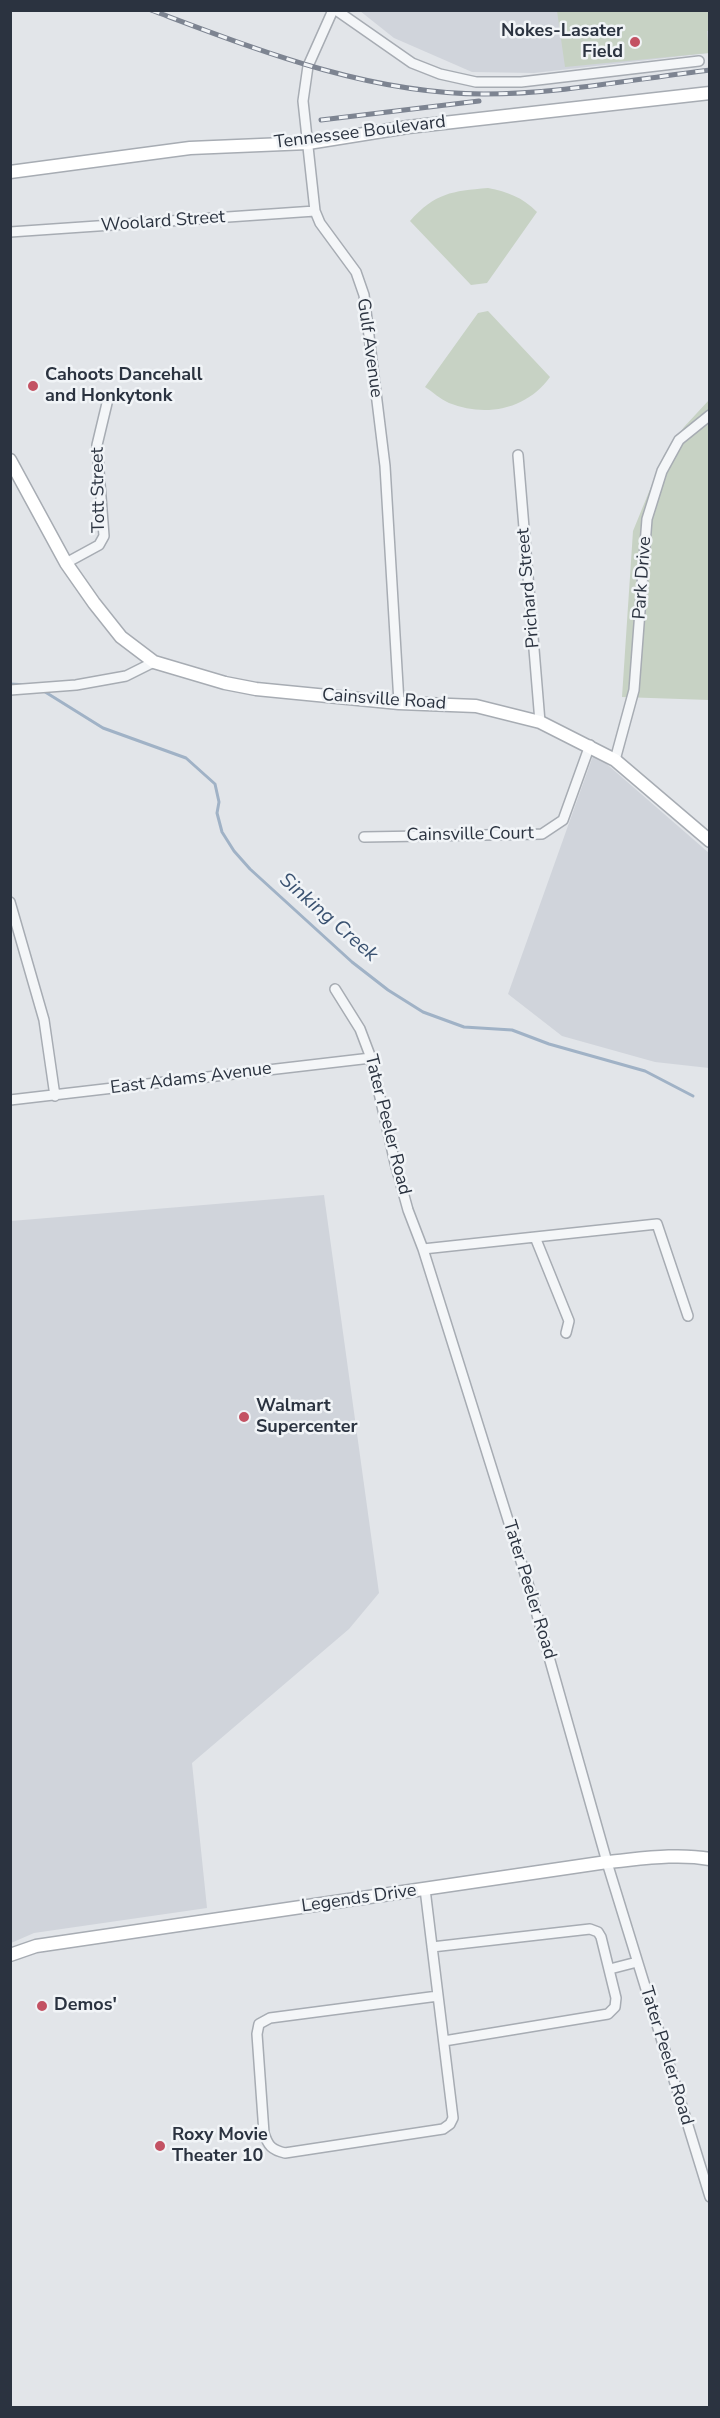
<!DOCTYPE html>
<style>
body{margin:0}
#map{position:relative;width:720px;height:2418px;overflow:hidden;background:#e2e5e9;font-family:"Nunito Sans",sans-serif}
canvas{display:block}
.frame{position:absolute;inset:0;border:12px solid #2b3340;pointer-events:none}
</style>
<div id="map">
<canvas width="720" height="2418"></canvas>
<div class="frame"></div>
</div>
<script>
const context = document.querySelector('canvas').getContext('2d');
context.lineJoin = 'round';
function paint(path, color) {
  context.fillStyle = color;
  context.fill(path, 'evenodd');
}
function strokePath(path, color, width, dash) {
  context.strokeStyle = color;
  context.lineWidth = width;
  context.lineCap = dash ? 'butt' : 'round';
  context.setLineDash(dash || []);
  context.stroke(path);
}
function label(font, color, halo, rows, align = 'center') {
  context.font = font + ' "Nunito Sans",sans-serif';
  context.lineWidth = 5;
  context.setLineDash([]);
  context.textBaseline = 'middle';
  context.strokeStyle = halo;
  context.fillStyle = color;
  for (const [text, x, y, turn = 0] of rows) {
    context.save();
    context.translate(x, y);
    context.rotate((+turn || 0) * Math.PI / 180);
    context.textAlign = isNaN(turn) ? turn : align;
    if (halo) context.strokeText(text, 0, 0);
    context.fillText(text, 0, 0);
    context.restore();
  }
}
paint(new Path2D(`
 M360,11H709V53L534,73L472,72L394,38Z
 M594,753L709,853V1068L655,1062L562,1036L508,994Z
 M324,1195L379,1593L349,1629L192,1763L207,1908L34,1933L11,1943V1221Z`), '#d0d4db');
paint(new Path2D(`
 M557,11H709V31H707L709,53L565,67Z
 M488,188C508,192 522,197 537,212L487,283L471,285L410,221C435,193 452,191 488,188Z
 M488,311L550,377C527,409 486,418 449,403C440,399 433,392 425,387L478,313Z
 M709,400V700L622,697L633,531L664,455L684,427Z`), '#c7d2c4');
strokePath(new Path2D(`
 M10,684L27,685
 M42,690L103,728L186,758L215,784L219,802L217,813L222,832L234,851L250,869L352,962L388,990L423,1012L464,1027L512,1030L549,1044L645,1071L693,1096`), '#a0b2c6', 3);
const street = new Path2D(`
 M333,10L308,66L303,101L315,211L320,223L356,272L364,295L385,466L399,703
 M336,10L412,63L440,74L476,82H521L699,61
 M10,232L315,211
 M518,455L540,722
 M66,563L99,545L104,536L97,445L108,399
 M10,690L76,685L126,676L154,662
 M615,760L634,690L647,519L662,471L679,440L710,415
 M364,837L542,834L563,820L590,745
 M10,902L44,1020L55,1096
 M335,989L360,1029L371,1058L395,1163L408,1210L423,1249L530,1590L609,1869L710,2197
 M10,1100L371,1058
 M535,1237L569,1321L566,1333
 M423,1249L657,1224L688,1316
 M425,1889C434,1965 444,2041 453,2118L450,2124L443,2129L285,2153C272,2150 268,2146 264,2133L257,2034L259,2024L270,2018L438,1996
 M432,1947L590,1929L598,1932L601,1937L616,1998L615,2007L608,2014L444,2041
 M610,1969L637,1962`);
const secondary = new Path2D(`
 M10,172L190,148L308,143L408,127L710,93
 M10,460L66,563L94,603L121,637L154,662L225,683L256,689L399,703L476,706L540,722L615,760L710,841
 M10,1955L36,1946L607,1862C641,1859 676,1853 710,1859`);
strokePath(street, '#a7acb3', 12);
strokePath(secondary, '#a7acb3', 15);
strokePath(street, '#f4f6f8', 9);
strokePath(secondary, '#fff', 12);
const rail = new Path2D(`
 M151,10C258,50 368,94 484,94C559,94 635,79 710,70
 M321,120L479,101`);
strokePath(rail, '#7d8491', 5);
strokePath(rail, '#f1f4f7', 3, [9]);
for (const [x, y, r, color] of [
 [635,42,6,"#c35263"],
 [33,386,6,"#c35263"],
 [244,1417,6,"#c35263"],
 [42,2006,6,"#c35263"],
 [160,2146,6,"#c35263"]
]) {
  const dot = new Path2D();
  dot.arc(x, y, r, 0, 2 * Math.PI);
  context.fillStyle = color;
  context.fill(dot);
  strokePath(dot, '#f1f4f7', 2);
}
label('bold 18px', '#2b3340', '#f1f4f7', [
 ["Nokes-Lasater",623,32,"right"],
 ["Field",623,53,"right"],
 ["Cahoots Dancehall",45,376],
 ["and Honkytonk",45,397],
 ["Walmart",256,1407],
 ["Supercenter",256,1428],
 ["Demos'",54,2006],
 ["Roxy Movie",172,2136],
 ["Theater 10",172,2157]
], 'left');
label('18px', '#2b3340', '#f1f4f7', [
 ["Tennessee Boulevard",360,133,-7],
 ["Woolard Street",163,222,-4],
 ["Gulf Avenue",369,348,82],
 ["Tott Street",99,490,-91],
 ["Park Drive",643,578,-86],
 ["Prichard Street",529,588,-95],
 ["Cainsville Road",384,700,4],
 ["Cainsville Court",470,835,-1],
 ["East Adams Avenue",191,1079,-7],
 ["Tater Peeler Road",387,1125,76],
 ["Tater Peeler Road",529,1590,73],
 ["Legends Drive",359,1899,-8],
 ["Tater Peeler Road",666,2056,73]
]);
label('italic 20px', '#395170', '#f1f4f7', [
 ["Sinking Creek",328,918,41]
]);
</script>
